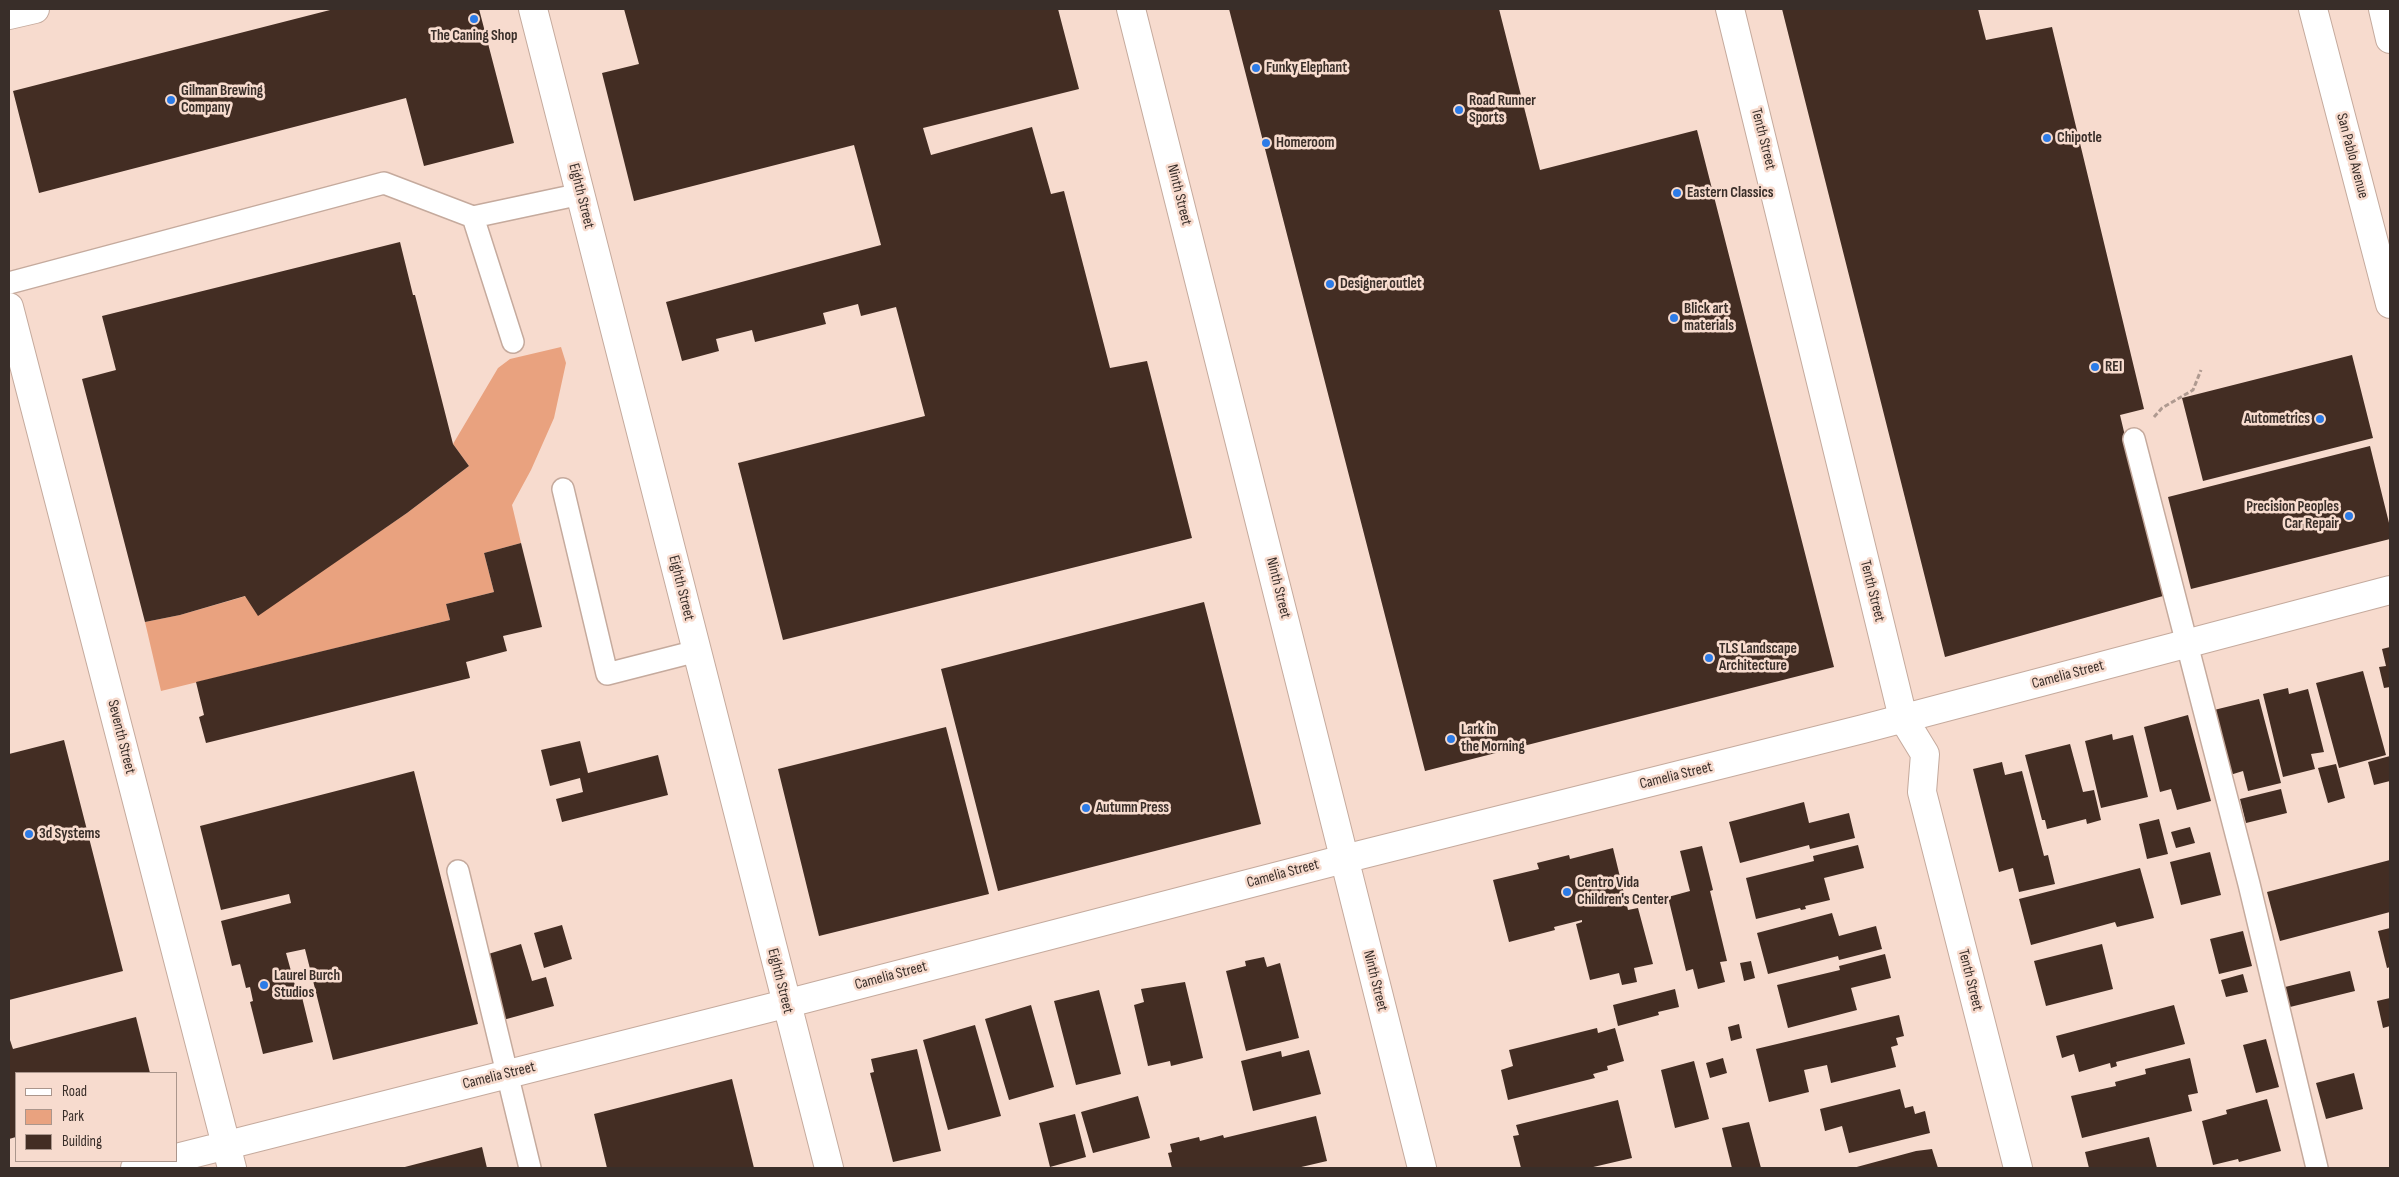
<!DOCTYPE html>
<style>
body{margin:0}
#map{position:relative;width:2399px;height:1177px;overflow:hidden;background:#f7dbce;font-family:"Sofia Sans Condensed",sans-serif}
canvas{display:block}
.frame{position:absolute;inset:0;border:10px solid #392e29;pointer-events:none}
.legend{position:absolute;left:15px;top:1072px;width:162px;height:90px;box-sizing:border-box;background:#f7dbce;border:1px solid #ab968c;margin:0;padding:6px 9px;list-style:none;font-size:15px;color:#392e29}
.legend li{display:flex;align-items:center;gap:10px;height:25px}
.legend b{width:25px;border:1px solid #ab968c}
</style>
<div id="map">
<canvas width="2399" height="1177"></canvas>
<div class="frame"></div>
<ul class="legend">
<li><b style="height:6px;background:#fff"></b>Road</li>
<li><b style="height:14px;background:#e9a27f"></b>Park</li>
<li><b style="height:14px;background:#432d23"></b>Building</li>
</ul>
</div>
<script>
const context = document.querySelector('canvas').getContext('2d');
context.lineJoin = 'round';
function paint(path, color) {
  context.fillStyle = color;
  context.fill(path, 'evenodd');
}
function strokePath(path, color, width, dash) {
  context.strokeStyle = color;
  context.lineWidth = width;
  context.lineCap = dash ? 'butt' : 'round';
  context.setLineDash(dash || []);
  context.stroke(path);
}
function label(font, color, halo, rows, align = 'center') {
  context.font = font + ' "Sofia Sans Condensed",sans-serif';
  context.lineWidth = 5;
  context.setLineDash([]);
  context.textBaseline = 'middle';
  context.strokeStyle = halo;
  context.fillStyle = color;
  for (const [text, x, y, turn = 0] of rows) {
    context.save();
    context.translate(x, y);
    context.rotate((+turn || 0) * Math.PI / 180);
    context.textAlign = isNaN(turn) ? turn : align;
    if (halo) context.strokeText(text, 0, 0);
    context.fillText(text, 0, 0);
    context.restore();
  }
}
paint(new Path2D(`
 M561,347L566,363L554,418L531,470L512,505L521,543L484,553L494,592L446,604L450,620L161,691L145,622L180,615L246,596L291,592L407,513L469,466L453,444L498,368L510,359Z`), '#e9a27f');
paint(new Path2D(`
 M334,9H479L514,143L424,166L406,98L39,193L13,91Z
 M624,9H1058L1079,89L923,128L931,155L1032,127L1051,194L1064,191L1110,368L1147,361L1192,538L783,640L738,463L925,416L896,307L861,316L858,304L823,313L826,324L755,342L752,330L716,339L719,351L682,361L666,302L881,245L854,145L634,201L602,73L639,64Z
 M1229,9H1499L1540,170L1697,130L1834,667L1425,771Z
 M1782,9H1978L1986,40L2052,27L2144,409L2120,415L2163,596L1945,657Z
 M400,242L413,295H415L453,444L469,466L407,513L258,616L245,596L180,615L145,622L82,379L116,370L102,316Z
 M2352,355L2373,438L2203,481L2182,398Z
 M2370,446L2390,527V539L2191,589L2168,497Z
 M521,543L542,627L503,636L507,651L466,662L470,678L206,743L199,717L204,715L196,682L450,620L446,604L494,592L484,553Z
 M1204,602L1261,824L998,891L941,669Z
 M2390,647V687L2384,688L2379,667L2386,666L2382,649Z
 M2363,671L2386,755L2339,768L2316,683Z
 M2288,688L2289,694L2308,689L2324,752L2311,754L2315,769L2283,777L2263,694Z
 M2259,699L2281,783L2248,791L2243,771L2230,775L2214,710Z
 M2188,715L2211,801L2177,810L2171,789L2160,792L2144,727Z
 M946,727L989,894L819,936L778,769Z
 M2112,734L2113,740L2133,735L2148,797L2101,808L2085,741Z
 M64,740L123,971L9,1000V754Z
 M580,741L588,773L658,755L668,795L562,822L556,799L583,792L580,778L550,786L541,750Z
 M2070,744L2083,792L2094,790L2101,820L2087,824L2086,819L2047,829L2045,820H2042L2025,755Z
 M2390,756V781L2374,785L2368,762Z
 M2002,762L2005,775L2022,771L2044,856L2048,855L2055,884L2019,892L2013,868L1999,872L1973,769Z
 M2336,764L2345,798L2328,803L2318,768Z
 M414,771L478,1024L333,1060L305,949L286,953L296,989H300L313,1042L263,1054L250,1002L253,1001L250,987L246,988L240,964L232,966L221,921L291,903L289,894L221,910L200,826Z
 M2281,789L2287,813L2246,823L2240,799Z
 M1804,802L1809,823L1849,813L1855,838L1810,849L1809,845L1740,863L1729,822Z
 M2159,819L2168,854L2147,859L2139,824Z
 M2190,827L2195,843L2176,848L2171,832Z
 M1858,845L1864,868L1824,878L1830,900L1805,906L1806,909L1801,910L1800,908L1756,919L1746,878L1814,861L1813,856Z
 M1702,846L1713,890L1710,891L1727,961L1720,962L1725,982L1698,989L1693,969L1686,971L1668,897L1690,891L1680,851Z
 M1613,848L1628,910L1638,908L1653,964L1634,968L1637,982L1622,985L1619,973L1590,980L1576,924L1582,922V920L1554,927L1555,930L1509,942L1493,880L1539,869L1537,863L1569,855L1570,859Z
 M2210,852L2221,895L2181,905L2170,862Z
 M2390,860V912L2280,941L2267,892Z
 M2140,868L2154,918L2117,927L2115,922L2031,945L2019,899Z
 M1832,913L1839,936L1876,926L1882,949L1839,960L1838,956L1768,974L1757,933Z
 M562,925L572,959L544,968L534,933Z
 M2390,928V967L2387,968L2378,931Z
 M2243,931L2252,966L2219,974L2210,939Z
 M521,944L532,981L546,977L554,1006L503,1020L485,955Z
 M2102,944L2113,989L2046,1006L2034,961Z
 M1885,954L1891,978L1851,988L1857,1010L1788,1028L1777,985L1840,970L1839,966Z
 M1264,957L1267,967L1280,963L1299,1038L1246,1051L1226,971L1246,966L1245,961Z
 M1751,961L1755,978L1744,981L1740,963Z
 M2350,971L2355,991L2290,1007L2285,987Z
 M2243,974L2248,992L2226,997L2221,980Z
 M1185,982L1203,1058L1171,1066L1170,1061L1148,1066L1134,1005L1144,1002L1141,989Z
 M1675,989L1679,1007L1658,1012L1659,1015L1618,1026L1613,1005Z
 M1099,990L1121,1074L1076,1085L1054,1001Z
 M2390,998V1026L2383,1028L2377,1001Z
 M1031,1005L1054,1087L1009,1100L985,1019Z
 M2174,1005L2185,1044L2116,1062L2117,1066L2111,1068L2110,1063L2079,1072L2074,1054L2062,1058L2056,1036Z
 M1899,1015L1904,1036L1896,1038L1898,1045L1891,1047L1896,1067L1831,1083L1827,1065L1804,1070L1809,1092L1769,1102L1756,1049Z
 M136,1017L150,1073H16V1137L9,1139V1037L13,1049Z
 M1739,1024L1742,1038L1731,1041L1728,1027Z
 M975,1025L1001,1116L948,1130L923,1040Z
 M1597,1028L1598,1033L1615,1028L1624,1061L1607,1066L1608,1070L1593,1074L1595,1078L1508,1100L1501,1070L1513,1066L1509,1050Z
 M2266,1039L2279,1087L2256,1093L2243,1045Z
 M917,1049L941,1151L893,1162L870,1073L874,1072L871,1059Z
 M1309,1050L1321,1094L1253,1111L1241,1061L1281,1051L1282,1057Z
 M1723,1058L1727,1073L1710,1078L1706,1063Z
 M2190,1058L2198,1093L2188,1095L2192,1111L2082,1138L2071,1096L2116,1086L2115,1082L2146,1074L2145,1069Z
 M1694,1061L1709,1119L1675,1128L1661,1070Z
 M2354,1073L2363,1109L2326,1119L2316,1083Z
 M732,1079L754,1168H607L594,1114Z
 M1900,1089L1905,1108L1913,1106L1915,1114L1925,1111L1930,1133L1849,1153L1842,1126L1825,1131L1820,1109Z
 M1138,1096L1150,1138L1093,1153L1081,1112Z
 M2267,1099L2281,1151L2239,1162L2238,1159L2213,1165L2202,1121L2227,1114L2226,1110Z
 M1618,1100L1632,1158L1589,1168H1521L1513,1136L1519,1135L1516,1125Z
 M1075,1114L1086,1157L1050,1167L1039,1123Z
 M1316,1116L1327,1161L1297,1168H1172L1168,1153L1172,1152L1170,1144L1199,1137L1200,1141L1223,1135L1224,1138Z
 M1749,1122L1761,1168H1732L1722,1128Z
 M2149,1137L2157,1168H2089L2085,1152Z
 M482,1147L487,1168H401Z
 M1932,1149L1938,1168H1853L1916,1151Z`), '#432d23');
const service = new Path2D(`
 M473,217L513,342
 M9,283L384,183L473,217L581,194
 M2134,439L2249,884L2317,1168
 M563,489L607,674L697,651
 M458,871L530,1168`);
const minor = new Path2D(`
 M533,9L829,1168
 M1131,9L1422,1168
 M1730,9L1903,718L1925,754L1922,792L2018,1168
 M9,307L232,1168
 M176,1158L785,1004L1344,859L1863,729L2390,590
 M135,1168L164,1161`);
const secondary = new Path2D(`
 M9,15L35,9`);
const primary = new Path2D(`
 M2313,9L2390,304
 M2383,9L2390,39`);
strokePath(service, '#c5aa9d', 24);
strokePath(minor, '#c5aa9d', 30);
strokePath(secondary, '#c5aa9d', 30);
strokePath(primary, '#c5aa9d', 30);
strokePath(new Path2D(`
 M2154,417L2162,408L2193,390L2201,370`), '#af9a90', 3, [5, 2.5]);
strokePath(service, '#fff', 21);
strokePath(minor, '#fff', 28);
strokePath(secondary, '#fff', 28);
strokePath(primary, '#fff', 28);
for (const [x, y, r, color] of [
 [474,19,5,"#2c7be7"],
 [1256,68,5,"#2c7be7"],
 [171,100,5,"#2c7be7"],
 [1459,110,5,"#2c7be7"],
 [2047,138,5,"#2c7be7"],
 [1266,143,5,"#2c7be7"],
 [1677,193,5,"#2c7be7"],
 [1330,284,5,"#2c7be7"],
 [1674,318,5,"#2c7be7"],
 [2095,367,5,"#2c7be7"],
 [2320,419,5,"#2c7be7"],
 [2349,516,5,"#2c7be7"],
 [1709,658,5,"#2c7be7"],
 [1451,739,5,"#2c7be7"],
 [1086,808,5,"#2c7be7"],
 [29,834,5,"#2c7be7"],
 [1567,892,5,"#2c7be7"],
 [264,985,5,"#2c7be7"]
]) {
  const dot = new Path2D();
  dot.arc(x, y, r, 0, 2 * Math.PI);
  context.fillStyle = color;
  context.fill(dot);
  strokePath(dot, '#f7dbce', 2);
}
label('bold 15px', '#392e29', '#f7dbce', [
 ["The Caning Shop",474,36,"center"],
 ["Funky Elephant",1266,68],
 ["Gilman Brewing",181,91],
 ["Company",181,108],
 ["Road Runner",1469,101],
 ["Sports",1469,118],
 ["Chipotle",2057,138],
 ["Homeroom",1276,143],
 ["Eastern Classics",1687,193],
 ["Designer outlet",1340,284],
 ["Blick art",1684,309],
 ["materials",1684,326],
 ["REI",2105,367],
 ["Autometrics",2310,419,"right"],
 ["Precision Peoples",2339,507,"right"],
 ["Car Repair",2339,524,"right"],
 ["TLS Landscape",1719,649],
 ["Architecture",1719,666],
 ["Lark in",1461,730],
 ["the Morning",1461,747],
 ["Autumn Press",1096,808],
 ["3d Systems",39,834],
 ["Centro Vida",1577,883],
 ["Children's Center",1577,900],
 ["Laurel Burch",274,976],
 ["Studios",274,993]
], 'left');
label('15px', '#392e29', '#f7dbce', [
 ["Tenth Street",1763,139,76],
 ["San Pablo Avenue",2352,156,75],
 ["Ninth Street",1179,195,76],
 ["Eighth Street",581,196,76],
 ["Eighth Street",681,588,76],
 ["Ninth Street",1278,588,76],
 ["Tenth Street",1872,591,76],
 ["Camelia Street",2068,675,-15],
 ["Seventh Street",121,737,76],
 ["Camelia Street",1676,776,-14],
 ["Camelia Street",1283,874,-15],
 ["Camelia Street",891,976,-15],
 ["Tenth Street",1970,980,76],
 ["Eighth Street",780,981,76],
 ["Ninth Street",1375,981,76],
 ["Camelia Street",499,1076,-14]
]);
</script>
